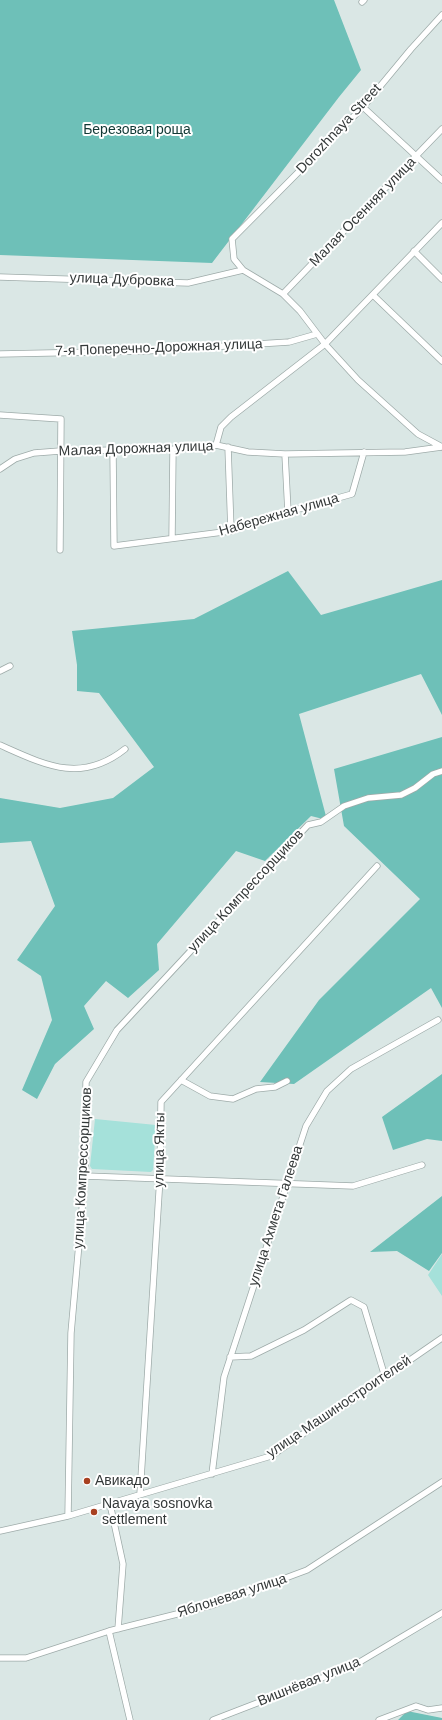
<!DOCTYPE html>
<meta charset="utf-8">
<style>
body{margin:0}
canvas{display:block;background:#dae7e5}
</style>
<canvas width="442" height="1720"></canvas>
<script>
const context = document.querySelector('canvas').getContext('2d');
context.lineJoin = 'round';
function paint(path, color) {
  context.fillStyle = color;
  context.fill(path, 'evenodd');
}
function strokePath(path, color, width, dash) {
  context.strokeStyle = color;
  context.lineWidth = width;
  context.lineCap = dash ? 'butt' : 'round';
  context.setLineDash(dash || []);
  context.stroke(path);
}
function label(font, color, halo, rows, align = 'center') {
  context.font = font + ' Arial,sans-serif';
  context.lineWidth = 4;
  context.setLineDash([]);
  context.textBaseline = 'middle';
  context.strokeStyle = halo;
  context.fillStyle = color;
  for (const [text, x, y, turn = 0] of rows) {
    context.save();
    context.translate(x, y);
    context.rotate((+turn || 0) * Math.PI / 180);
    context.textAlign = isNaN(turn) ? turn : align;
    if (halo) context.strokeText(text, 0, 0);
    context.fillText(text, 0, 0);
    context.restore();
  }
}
paint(new Path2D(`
 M95,1119L156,1125L153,1170L151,1172L92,1169L90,1166Z
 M442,1254V1296L428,1275Z`), '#a5e1da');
paint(new Path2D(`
 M0,0H334L361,70L339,97L212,263L0,255Z
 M288,571L321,615L442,580V715L421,674L299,714L327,820L311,816L265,861L236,851L157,944L159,970L128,998L106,981L84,1006L94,1029L55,1064L37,1099L22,1090L52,1020L41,976L17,960L55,906L31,841L0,843V798L60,808L113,798L154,767L99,693L77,691V665L72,631L194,619Z
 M442,737V1008L431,988L294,1084L260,1082L319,1000L420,899L344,826L334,769Z
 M442,1074V1141L427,1139L393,1150L382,1117Z
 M442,1196V1253L429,1271L397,1251L370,1252Z
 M407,1711L442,1718V1720H398Z`), '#6ec0b8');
const street = new Path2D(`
 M362,2L364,0
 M442,15L411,49L363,107L232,239L234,259L243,270L283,294L300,311L325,344L358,380L418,434L442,447
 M363,107L442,180
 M414,251L442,279
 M0,277L188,283L243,270
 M283,294L442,129
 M373,295L442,361
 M0,354L146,351L289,342L317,334
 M0,415L61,419L60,550
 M216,445L221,427L231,417L325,344L442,223
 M228,447L231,531
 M113,451L114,546L231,531L288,512L352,494L364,452
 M285,454L288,512
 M0,469L15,459L34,453L60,451L173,449L216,445L248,452L285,454L405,452L442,447
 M172,538L173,449
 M0,671L10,666
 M0,745C45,765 81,784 125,749
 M181,1080L210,1096L233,1099L256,1089L275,1087L287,1081
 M85,1176L353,1186L422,1165
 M230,1357L251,1356L304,1330L351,1300L364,1307L385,1377
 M212,1474L224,1377L306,1126L327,1091L351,1069L438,1020
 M140,1494L160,1177L161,1102L377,866
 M110,1504L123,1564L118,1629
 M68,1516L71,1333L85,1176L86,1082L117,1030L308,825L321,822L344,806L368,798L401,795L415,788L433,774L442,771
 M0,1531L68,1516L271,1456L442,1338
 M109,1631L130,1720
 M0,1658H26L109,1631L213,1605L307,1570L442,1482
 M213,1720L353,1666L442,1613
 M379,1720L416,1706L428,1710L442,1708`);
strokePath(street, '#9eaba9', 7);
strokePath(street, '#fff', 5.5);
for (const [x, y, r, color] of [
 [87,1481,4,"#a84020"],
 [94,1512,4,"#a84020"]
]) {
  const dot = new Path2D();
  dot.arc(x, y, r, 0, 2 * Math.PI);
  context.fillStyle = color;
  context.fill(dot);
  strokePath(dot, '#fff', 1.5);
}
label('14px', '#343939', '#fff', [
 ["Dorozhnaya Street",339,129,-47],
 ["Малая Осенняя улица",363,212,-46],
 ["улица Дубровка",122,280,2],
 ["7-я Поперечно-Дорожная улица",159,348,-2],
 ["Малая Дорожная улица",136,449,-2],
 ["Набережная улица",279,515,-16],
 ["улица Компрессорщиков",246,891,-47],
 ["улица Якты",160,1150,-89],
 ["улица Компрессорщиков",83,1168,-87],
 ["улица Ахмета Галеева",276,1216,-72],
 ["улица Машиностроителей",339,1407,-34],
 ["Яблоневая улица",232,1596,-18],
 ["Вишнёвая улица",309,1682,-22]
]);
label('14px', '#103834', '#fff', [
 ["Березовая роща",137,130]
]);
label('14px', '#343939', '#fff', [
 ["Авикадо",95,1481],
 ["Navaya sosnovka",102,1504],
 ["settlement",102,1520]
], 'left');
</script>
